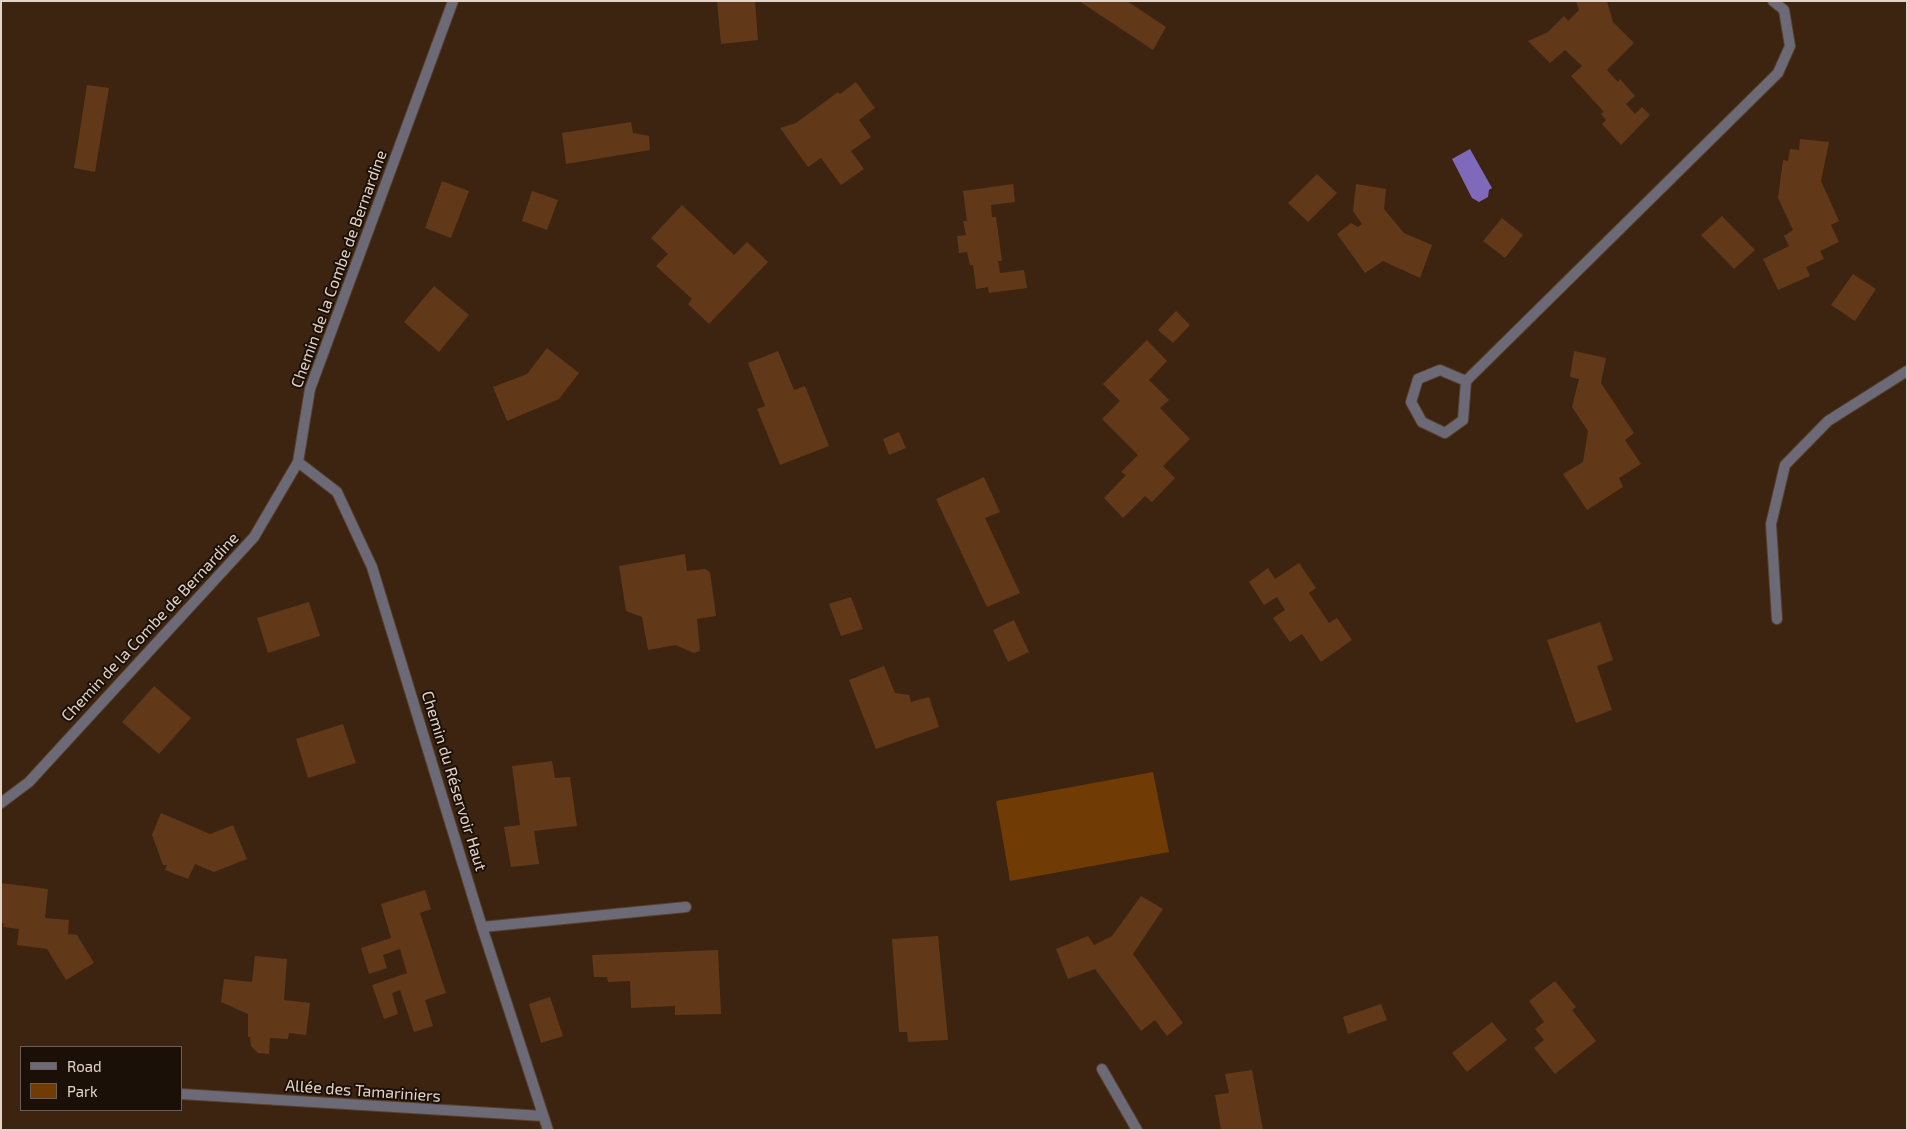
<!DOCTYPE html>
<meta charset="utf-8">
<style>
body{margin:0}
#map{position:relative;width:1908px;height:1131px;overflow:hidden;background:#3c2410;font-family:"Exo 2",sans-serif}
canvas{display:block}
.frame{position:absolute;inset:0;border:2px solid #e4d3c7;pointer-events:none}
.legend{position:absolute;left:20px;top:1046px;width:162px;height:65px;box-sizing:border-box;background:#1b1008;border:1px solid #6b5e54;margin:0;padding:6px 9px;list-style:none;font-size:15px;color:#e4d3c7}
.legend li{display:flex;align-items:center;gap:10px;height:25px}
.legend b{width:25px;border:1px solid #6b5e54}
</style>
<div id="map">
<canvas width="1908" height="1131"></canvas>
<div class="frame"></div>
<ul class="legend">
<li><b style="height:6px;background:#6d6a78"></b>Road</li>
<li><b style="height:14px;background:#703b05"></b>Park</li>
</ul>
</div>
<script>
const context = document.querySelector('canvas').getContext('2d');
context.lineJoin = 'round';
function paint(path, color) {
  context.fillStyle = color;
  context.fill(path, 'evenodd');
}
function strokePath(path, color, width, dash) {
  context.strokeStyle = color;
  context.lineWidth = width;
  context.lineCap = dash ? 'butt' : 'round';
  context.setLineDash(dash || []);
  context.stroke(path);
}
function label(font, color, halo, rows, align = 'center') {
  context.font = font + ' "Exo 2",sans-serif';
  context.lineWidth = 4;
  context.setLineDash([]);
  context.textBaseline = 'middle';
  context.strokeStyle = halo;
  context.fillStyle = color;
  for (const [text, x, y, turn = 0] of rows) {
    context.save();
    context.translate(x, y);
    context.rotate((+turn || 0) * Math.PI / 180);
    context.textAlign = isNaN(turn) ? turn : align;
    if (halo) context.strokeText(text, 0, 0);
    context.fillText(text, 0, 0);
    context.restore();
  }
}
paint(new Path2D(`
 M1153,772L1169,852L1010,881L996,801Z`), '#703b05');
paint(new Path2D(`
 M1470,149L1492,188L1489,190L1488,197L1479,202L1472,198L1452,159Z`), '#7f69ba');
paint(new Path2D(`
 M717,1H755L758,40L721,44Z
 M1079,1H1127L1166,27L1153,50Z
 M1576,1H1607L1613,22L1634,43L1607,70L1618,82L1620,79L1635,96L1626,104L1635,114L1642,107L1650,115L1621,145L1602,124L1606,120L1601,114L1604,112L1571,76L1582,66L1565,50L1550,63L1528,41L1548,32L1564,16L1568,21L1579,10Z
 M856,82L875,108L859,120L871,137L851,151L864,169L841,185L821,158L808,167L780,128L796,123L838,92L840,94Z
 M87,85L109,88L95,172L74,168Z
 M631,122L633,133L649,136L650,150L566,164L562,133Z
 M1800,139L1829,142L1821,181L1839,221L1831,225L1839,242L1820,251L1824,259L1806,267L1810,276L1778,290L1763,259L1789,246L1784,236L1793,230L1778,198L1783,160L1788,161L1790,149L1799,150Z
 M1317,174L1337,193L1308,222L1288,203Z
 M442,181L469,191L451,238L425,228Z
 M1013,184L1015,202L991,205L992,217H996L1002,261H998L1000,273L1024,270L1027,288L989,293L988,287L976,289L973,265H970L967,252L959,253L957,236L966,235L963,221H967L963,191Z
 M1356,184L1386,189L1384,209L1404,233L1432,245L1420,278L1383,261L1365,273L1337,234L1351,223L1358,227L1362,224L1353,211Z
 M532,191L558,200L547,230L522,221Z
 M682,205L734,255L747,242L768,262L709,324L688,304L692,299L656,266L668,254L651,238Z
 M1722,216L1755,250L1734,269L1701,235Z
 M1502,218L1523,235L1505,258L1483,241Z
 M1853,274L1876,289L1855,321L1831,305Z
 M434,286L469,315L439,352L404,322Z
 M1176,311L1190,325L1173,343L1158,330Z
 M1147,340L1167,361L1149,380L1169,400L1160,408L1190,439L1163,466L1175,478L1152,502L1145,496L1123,518L1104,498L1126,475L1121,472L1138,455L1102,419L1120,401L1103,384Z
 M547,348L579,373L559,399L507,421L493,387L527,374Z
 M778,351L794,390L805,386L829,446L780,465L757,409L765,406L748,363Z
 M1574,351L1606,358L1601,383L1634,433L1625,440L1641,464L1619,478L1623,487L1587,510L1563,474L1583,462L1588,431L1572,407L1579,379L1570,377Z
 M899,432L906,448L889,455L883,439Z
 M984,477L1000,512L985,518L1020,593L987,607L936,499Z
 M685,554L687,571L705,569L710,572L716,616L697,619L700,651L694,653L675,645L648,650L642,617L626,611L619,566Z
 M1299,563L1316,588L1309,593L1329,623L1337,618L1352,640L1321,662L1302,634L1290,642L1273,618L1285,610L1277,597L1264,605L1249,582L1268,568L1275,579Z
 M851,597L863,629L841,636L829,604Z
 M309,602L320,636L268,653L257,618Z
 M1014,620L1029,652L1008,662L993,630Z
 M1600,622L1613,660L1597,666L1612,710L1576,723L1547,640Z
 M884,666L895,693L909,695L911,702L929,697L939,727L876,749L849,680Z
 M154,686L191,718L159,754L122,722Z
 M343,724L356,763L308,778L296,739Z
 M552,761L555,778L570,777L577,826L534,831L539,864L511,867L504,827L520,825L512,766Z
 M161,813L210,834L233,825L247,859L214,872L195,864L188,879L165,870L167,865H163L152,835Z
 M1,883L48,889L45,918L69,920L68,934L77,935L94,963L66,980L47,949L17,945L19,929L3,927L4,924L1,923Z
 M425,890L431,909L420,913L446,993L425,1000L433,1026L414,1032L400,990L392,993L398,1014L384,1019L372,985L407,973L400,949L383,955L387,968L369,974L361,948L391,938L381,904Z
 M1141,896L1163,909L1133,954L1183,1023L1167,1036L1155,1020L1141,1031L1095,969L1068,979L1056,949L1088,936L1094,945L1112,936Z
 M938,936L948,1040L908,1042L907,1032H899L892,939Z
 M718,950L721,1014L675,1015V1006L631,1008L630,981L608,982L607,977H594L592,955Z
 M255,956L287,959L284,1000L310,1003L306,1035L289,1033L288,1039L270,1038L269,1054L258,1053L251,1046L250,1037H248V1014L221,1002L224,979L252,982Z
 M1555,981L1576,1007L1572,1010L1596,1041L1555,1074L1534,1048L1544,1040L1535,1029L1544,1022L1529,1001Z
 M550,997L563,1036L541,1043L529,1004Z
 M1381,1004L1387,1020L1348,1034L1343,1017Z
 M1492,1022L1507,1040L1467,1072L1452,1053Z
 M1252,1070L1263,1130H1221L1215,1095L1229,1093L1225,1074Z`), '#613918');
const lane = new Path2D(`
 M482,927L686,907`);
const street = new Path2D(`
 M1466,381L1463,420L1445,433L1422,422L1411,402L1418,379L1440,370L1466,381L1778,73L1790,46L1784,10L1773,1
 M298,462L337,492L372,567L482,927L548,1130
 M1777,619L1771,524L1785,465L1828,421L1907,371
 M1,803L29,782L254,537L298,462L310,389L453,1
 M1102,1069L1137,1130
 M181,1094L543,1116`);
strokePath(lane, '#57402d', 12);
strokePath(street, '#57402d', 12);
strokePath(lane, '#6d6a78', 10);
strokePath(street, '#6d6a78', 10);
label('16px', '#e4d3c7', '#1b1008', [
 ["Chemin de la Combe de Bernardine",339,269,-70],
 ["Chemin de la Combe de Bernardine",150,627,-47],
 ["Chemin du Réservoir Haut",454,781,73],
 ["Allée des Tamariniers",363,1091,4]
]);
</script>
